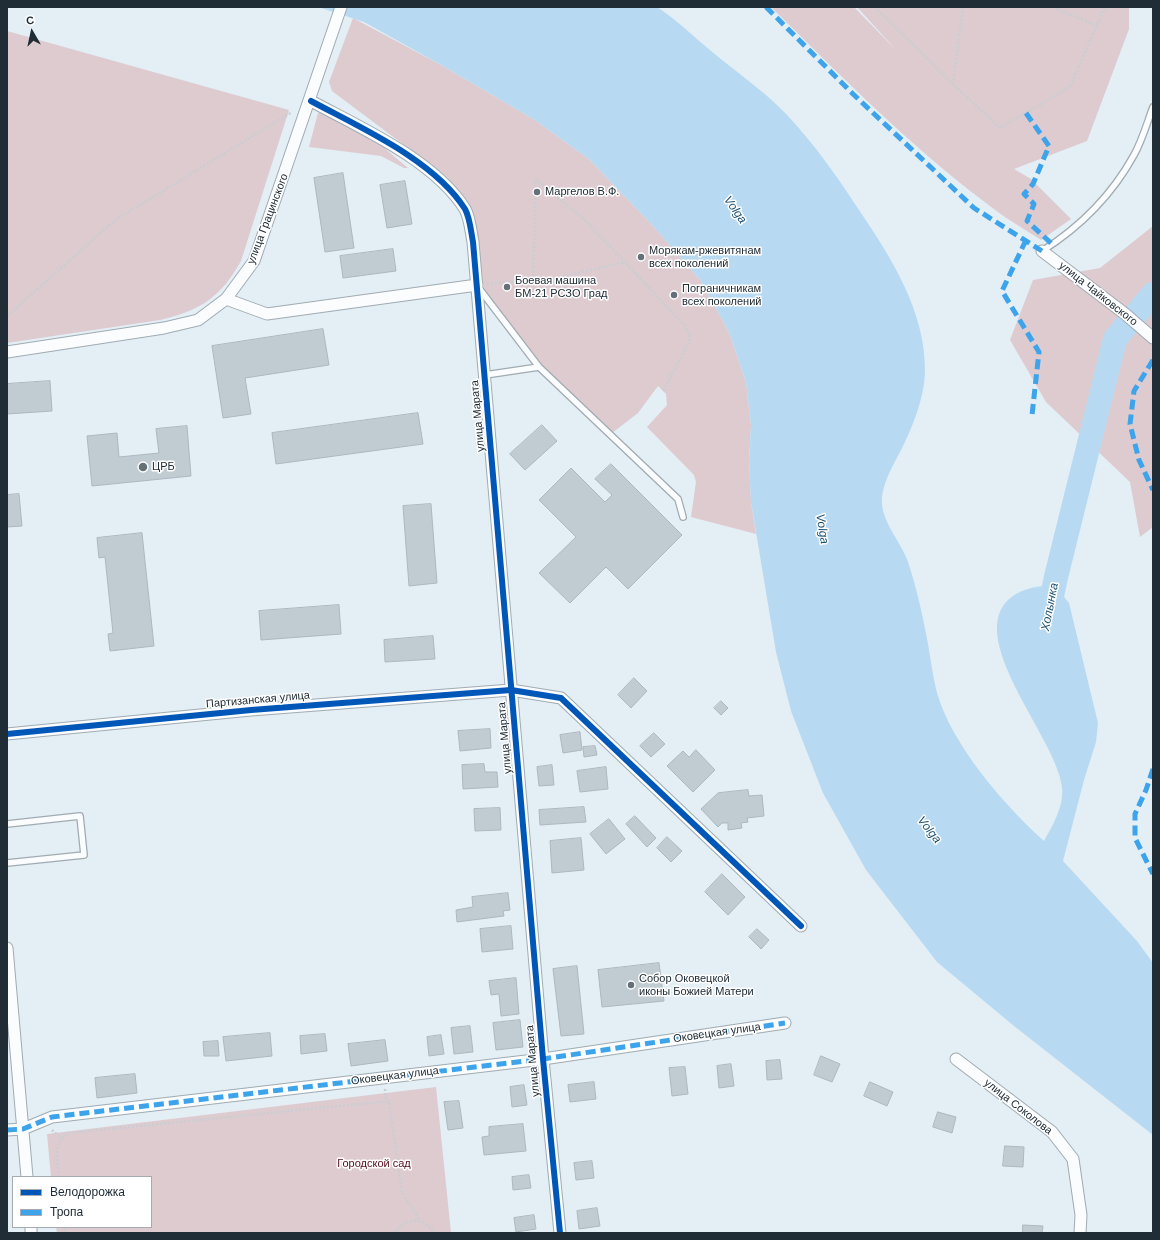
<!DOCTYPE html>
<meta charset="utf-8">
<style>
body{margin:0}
#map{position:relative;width:1160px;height:1240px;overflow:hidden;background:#e3eef5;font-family:Helvetica,sans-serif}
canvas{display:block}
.frame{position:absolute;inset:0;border:8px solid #202d36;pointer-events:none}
.legend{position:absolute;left:12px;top:1176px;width:140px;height:52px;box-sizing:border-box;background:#fff;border:1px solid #a6abaf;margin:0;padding:5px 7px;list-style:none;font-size:12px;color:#202d36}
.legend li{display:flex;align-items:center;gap:8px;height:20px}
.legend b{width:20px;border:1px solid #a6abaf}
.north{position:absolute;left:12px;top:12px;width:40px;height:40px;-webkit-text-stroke:3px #fff;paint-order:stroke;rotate:351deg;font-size:11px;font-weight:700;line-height:16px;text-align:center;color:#202d36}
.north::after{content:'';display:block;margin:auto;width:14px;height:18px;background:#202d36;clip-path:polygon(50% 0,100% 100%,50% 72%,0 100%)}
</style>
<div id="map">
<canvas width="1160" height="1240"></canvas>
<div class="frame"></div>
<ul class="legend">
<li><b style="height:5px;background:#0057b8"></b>Велодорожка</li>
<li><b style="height:5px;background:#3da3eb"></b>Тропа</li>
</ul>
<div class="north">С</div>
</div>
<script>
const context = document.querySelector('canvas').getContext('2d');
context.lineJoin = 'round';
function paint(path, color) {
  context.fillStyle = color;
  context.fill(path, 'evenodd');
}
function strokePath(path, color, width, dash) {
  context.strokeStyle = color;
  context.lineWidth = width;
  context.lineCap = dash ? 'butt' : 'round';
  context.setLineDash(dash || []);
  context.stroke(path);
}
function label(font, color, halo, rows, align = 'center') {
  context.font = font + ' Helvetica,sans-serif';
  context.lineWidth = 3;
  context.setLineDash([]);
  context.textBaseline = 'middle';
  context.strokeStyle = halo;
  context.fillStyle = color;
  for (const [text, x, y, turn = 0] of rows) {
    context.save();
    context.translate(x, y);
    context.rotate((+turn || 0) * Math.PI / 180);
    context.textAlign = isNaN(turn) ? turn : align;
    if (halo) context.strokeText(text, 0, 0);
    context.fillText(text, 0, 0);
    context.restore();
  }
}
paint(new Path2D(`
 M771,7H854L898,52L857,7H1129V29L1087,141L1014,169L1031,179L1071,219L1041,240C1023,228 1003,217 986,203C909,145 840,75 771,7Z
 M353,18L443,66L535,120L589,159L655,228L701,281L729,332L746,382L751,425L749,462L751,502L756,534L691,517L696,482L694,475L647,427L667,405L666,394L658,386L638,413L612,433L543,366L485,292L466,205L448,178L332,91L329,82Z
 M7,31L289,110L241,261C221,297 200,311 160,320L7,343Z
 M318,113H324L383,147L408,168H404L381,156L309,147Z
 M1153,226V527L1140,537L1130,482L1046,402L1010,340L1033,280L1100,268Z
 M436,1087L451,1233H57L56,1227H151V1177H51L47,1134Z`), '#ddcbd0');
paint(new Path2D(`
 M318,7H657C677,20 693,36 711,51C740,75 773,97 797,126C820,152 840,181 859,210C892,259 926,312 925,373C924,397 914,423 904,444C895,463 881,483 882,504C883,523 902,544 908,562C917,589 923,617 928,644C931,661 933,678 937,693C952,745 1004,805 1044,841C1053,825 1064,806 1062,788C1059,742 967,643 1007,601C1015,593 1025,589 1036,587C1053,585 1059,590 1069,603L1098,723L1096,742L1084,780L1063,861L1137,941L1153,963V1135L1014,1026L937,962L866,870L823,793L791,711L776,652L751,502L749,462L751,425L746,382L729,332L701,281L655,228L589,159L535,120L443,66L364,22Z`), '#b7daf2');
strokePath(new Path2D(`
 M1047,620L1056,577L1115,339L1153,294`), '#b7daf2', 24);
const building = new Path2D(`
 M343,173L354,248L325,252L314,178Z
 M405,181L412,224L387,228L380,185Z
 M393,249L396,271L343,278L340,256Z
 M323,329L329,365L245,378L251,414L223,418L212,346Z
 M50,381L52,411L7,414V384Z
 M418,413L423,444L276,464L272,433Z
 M542,425L557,441L525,470L510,454Z
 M187,426L191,476L92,486L87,436L117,433L119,457L159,453L156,429Z
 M611,464L682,535L628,589L606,567L570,603L539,573L576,537L539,500L571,468L605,502L612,495L595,479Z
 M19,494L22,526L7,527V495Z
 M431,504L437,583L409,586L403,506Z
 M142,533L154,646L110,651L108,634L113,633L105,557L99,558L97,538Z
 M339,605L341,634L261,640L259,611Z
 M433,636L435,659L385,662L384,640Z
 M634,678L647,691L631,708L618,695Z
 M721,701L728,708L721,715L714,708Z
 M490,729L491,748L460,751L458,731Z
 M580,732L582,750L563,753L560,735Z
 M654,733L665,744L651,757L640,746Z
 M595,746L597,755L584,757L583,747Z
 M696,750L715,770L693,792L667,766L683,751L689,757Z
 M484,764L485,772H497L498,787L463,789L462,765Z
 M552,765L554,785L539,786L537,767Z
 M606,767L608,789L580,792L577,771Z
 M748,790L749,796L762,795L764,816L747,818L748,822L741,823L742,828L728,830V823H722L718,827L701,809L718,793Z
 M584,807L586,822L540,825L539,810Z
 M500,808L501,830L475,831L474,809Z
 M635,816L656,838L647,847L626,824Z
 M609,819L625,839L606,854L590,834Z
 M667,837L682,851L671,862L657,848Z
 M581,838L584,870L552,873L550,841Z
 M722,874L745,897L728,915L705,892Z
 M508,893L510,910L503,911L504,916L457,922L456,910L473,907L472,897Z
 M511,926L513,949L482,952L480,929Z
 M757,929L769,940L761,949L749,937Z
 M659,963L664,1001L602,1007L598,970Z
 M577,966L584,1034L561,1036L553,969Z
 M516,978L519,1014L501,1016L499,994L491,995L489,981Z
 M520,1020L523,1047L496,1050L493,1023Z
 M470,1026L473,1052L454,1054L451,1028Z
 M270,1033L272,1056L226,1061L223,1037Z
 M325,1034L327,1051L301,1054L300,1036Z
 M441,1035L444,1054L429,1056L427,1037Z
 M385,1040L388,1061L351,1066L348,1044Z
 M218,1041L219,1056H204L203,1042Z
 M821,1056L840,1064L832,1082L814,1075Z
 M780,1060L782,1079L767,1080L766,1061Z
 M731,1064L734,1086L719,1088L717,1066Z
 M685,1067L688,1094L672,1096L669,1068Z
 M135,1074L137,1093L97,1098L95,1078Z
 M594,1082L596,1099L570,1102L568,1085Z
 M870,1082L893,1092L887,1106L864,1096Z
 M524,1085L527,1105L512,1107L510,1087Z
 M459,1101L463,1128L448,1130L444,1102Z
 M938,1112L956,1117L952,1133L933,1127Z
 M523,1124L526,1151L484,1155L482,1137L489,1136V1127Z
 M1005,1146L1024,1147L1023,1167L1003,1166Z
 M592,1161L594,1178L576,1180L574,1163Z
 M529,1175L531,1188L513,1190L512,1177Z
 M597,1208L600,1226L579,1229L577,1211Z
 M534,1215L536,1229L516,1232L514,1218Z
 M1023,1225L1043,1226L1042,1233H1023Z`);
paint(building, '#c0cbd2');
strokePath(building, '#acb7bf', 1);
const service = new Path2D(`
 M1042,251C1080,227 1112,195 1134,155C1142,141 1147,123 1153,107
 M478,287L539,367L678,499L683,517
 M485,375L539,367
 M7,824L80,816L84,855L7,863`);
const minor = new Path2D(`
 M311,101C361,128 434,160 465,209C470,218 471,232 473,242L543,1059L560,1233
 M1042,251L1124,313L1153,338
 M226,299L267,314L477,285
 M7,352L164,328L198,320L226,299L254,261L341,7
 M7,734L251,710L511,690L561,698L801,926
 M7,948L27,1177
 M956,1059L1052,1132L1073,1159L1081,1215L1080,1233
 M7,1130L23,1129L52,1117L543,1059L785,1023
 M31,1227V1233`);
strokePath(service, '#a0abb2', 8);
strokePath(minor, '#a0abb2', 13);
strokePath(new Path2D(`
 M875,7L953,84L1000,128L1070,87L1105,7
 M1052,7L1098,26
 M953,84L963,7
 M536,179L587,222L685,326L690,335L688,344L663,391
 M533,280L536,179
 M487,284L556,278L626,262
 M7,316L114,221L292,112
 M385,1089L386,1101
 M52,1130L61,1138
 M59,1177C58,1160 51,1143 69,1133L389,1101L402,1192L420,1221
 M64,1227L65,1233
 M395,1233C404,1217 425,1216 434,1233`), '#caced2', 2.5, [2, 2]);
strokePath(service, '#fbfcfe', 5.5);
strokePath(minor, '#fbfcfe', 11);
strokePath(new Path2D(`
 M766,7L853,94L974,208L1042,251
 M1026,113L1049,146L1033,184L1024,194L1034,204L1027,221L1052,244
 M1026,240L1002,291L1039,352L1032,415
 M1153,360L1134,391L1130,424L1139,460L1153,490
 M1153,769L1146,790L1135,814V838L1153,874
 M7,1130L23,1129L52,1117L543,1059L785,1023`), '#3da3eb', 5, [10, 5]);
strokePath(new Path2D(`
 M311,101C361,128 434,160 465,209C470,218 471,232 473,242L543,1059L560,1233
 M7,734L251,710L511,690L561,698L801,926`), '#0057b8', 6);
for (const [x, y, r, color] of [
 [537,192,4,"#647179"],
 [641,257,4,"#647179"],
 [507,287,4,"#647179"],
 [674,295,4,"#647179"],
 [143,467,5,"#647179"],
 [631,985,4,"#647179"]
]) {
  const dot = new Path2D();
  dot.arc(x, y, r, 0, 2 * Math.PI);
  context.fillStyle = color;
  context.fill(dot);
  strokePath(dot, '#fff', 1.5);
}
label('11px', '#202d36', '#fff', [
 ["Маргелов В.Ф.",545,192],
 ["Морякам-ржевитянам",649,251],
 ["всех поколений",649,264],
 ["Боевая машина",515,281],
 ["БМ-21 РСЗО Град",515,294],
 ["Пограничникам",682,289],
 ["всех поколений",682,302],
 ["ЦРБ",152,467],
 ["Собор Оковецкой",639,979],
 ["иконы Божией Матери",639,992]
], 'left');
label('11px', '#202d36', '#fff', [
 ["улица Грацинского",268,219,-69],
 ["улица Чайковского",1098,294,38],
 ["улица Марата",478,416,-95],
 ["Партизанская улица",258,700,-5],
 ["улица Марата",505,738,-95],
 ["Оковецкая улица",717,1033,-8],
 ["улица Марата",533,1061,-95],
 ["Оковецкая улица",395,1076,-7],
 ["улица Соколова",1018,1107,38]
]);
label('11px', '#4e0d1b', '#fff', [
 ["Городской сад",374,1164]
]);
label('italic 12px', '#1c5171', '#fff', [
 ["Volga",735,210,55],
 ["Volga",822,529,81],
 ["Холынка",1050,607,-79],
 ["Volga",929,830,51]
]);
</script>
